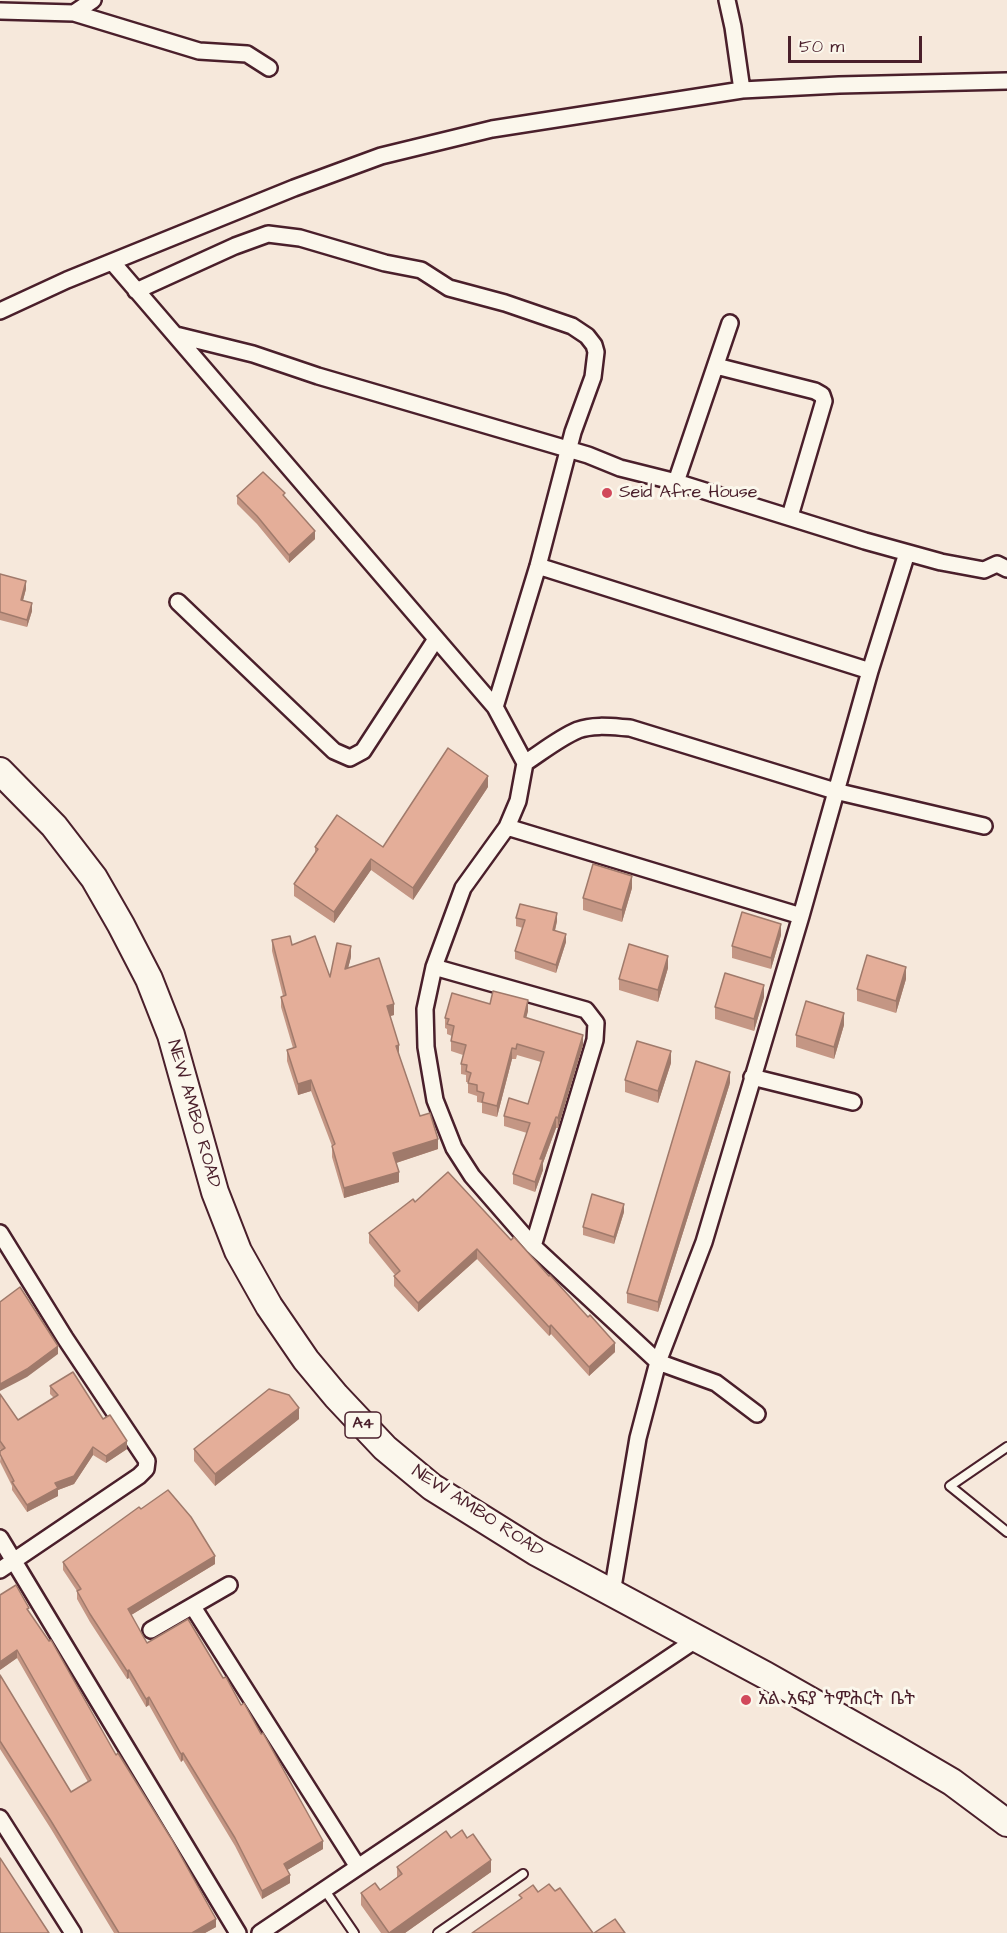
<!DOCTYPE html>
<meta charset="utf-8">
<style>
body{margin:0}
#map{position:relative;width:1007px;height:1933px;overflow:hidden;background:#f6e8db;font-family:"Architects Daughter",sans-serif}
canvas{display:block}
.scale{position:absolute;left:788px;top:36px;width:134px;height:27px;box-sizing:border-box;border:3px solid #4a1f2b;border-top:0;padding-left:8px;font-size:18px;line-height:21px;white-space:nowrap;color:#4a1f2b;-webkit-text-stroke:4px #fbf7ec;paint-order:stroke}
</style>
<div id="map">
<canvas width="1007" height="1933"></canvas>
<div class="scale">50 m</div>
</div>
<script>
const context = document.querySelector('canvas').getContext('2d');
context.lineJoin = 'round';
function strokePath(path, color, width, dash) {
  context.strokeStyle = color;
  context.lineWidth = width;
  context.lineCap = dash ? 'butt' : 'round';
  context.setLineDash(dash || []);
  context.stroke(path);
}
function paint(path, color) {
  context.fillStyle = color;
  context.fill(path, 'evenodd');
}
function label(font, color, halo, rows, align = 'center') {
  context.font = font + ' "Architects Daughter","Noto Sans Ethiopic",sans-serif';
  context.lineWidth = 6;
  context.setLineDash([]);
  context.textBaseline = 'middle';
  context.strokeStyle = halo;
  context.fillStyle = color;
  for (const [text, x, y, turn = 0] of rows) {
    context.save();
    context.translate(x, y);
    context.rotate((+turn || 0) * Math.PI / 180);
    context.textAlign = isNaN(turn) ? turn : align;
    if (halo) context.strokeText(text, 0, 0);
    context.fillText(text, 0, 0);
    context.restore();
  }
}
const service = new Path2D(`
 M1007,1447L950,1486L1007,1532
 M324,1889L354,1933
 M438,1933L523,1874`);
const minor = new Path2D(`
 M727,0L733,27L742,90
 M0,11L74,13L199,51L247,54L269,68
 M74,13L93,0
 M113,263L495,707L525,763L518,801L507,827L463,888L434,967L425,1009L426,1047L435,1100L454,1148L472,1176L533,1246L658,1362L716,1383L757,1414
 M136,291L235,246L268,234L300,238L385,263L421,270L449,288L505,303L572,326L587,336L594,345L596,352L593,377L573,432L538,566L495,707
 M0,311L67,280L294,188L381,156L492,129L742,90L839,85L1007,81
 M176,335L253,354L318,376L588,455L620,468L676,482L865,541L941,562L984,570L997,564L1007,569
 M716,366L815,391L822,395L824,401L790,516
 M676,482L730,323
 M538,566L870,671
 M178,602L334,751L350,758L363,751L436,639
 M525,763C542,752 559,738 578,730C594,724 614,727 630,728L835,791L984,826
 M507,827L801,916
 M434,967L586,1010L596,1023L595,1040L533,1246
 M752,1077L853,1102
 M0,1233L65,1338L147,1461L146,1469L139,1476L0,1570
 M0,1538L238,1933
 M612,1593L638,1438L658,1362L704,1242L801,916L870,671L907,553
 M193,1607L358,1867
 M151,1630L229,1585
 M0,1818L73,1933
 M260,1933L697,1639`);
const primary = new Path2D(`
 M0,771L54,826L94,878L121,925L149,979L171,1035L215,1192L238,1251L269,1306L306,1360L336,1396L385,1448L432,1487L536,1552L765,1675L894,1748L952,1782L1007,1823`);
strokePath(service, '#4a1f2b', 12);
strokePath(minor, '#4a1f2b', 20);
strokePath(primary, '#4a1f2b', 30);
strokePath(service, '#fbf7ec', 8);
strokePath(minor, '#fbf7ec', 15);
strokePath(primary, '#fbf7ec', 26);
paint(new Path2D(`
 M237,496L285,497L315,539L289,563L257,524L237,504Z
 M0,574L26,589L23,600L32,611L27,627L0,620Z
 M488,787L413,900L371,870L334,923L294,896V884L315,854V847H383Z
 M632,888L622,922L583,910V898Z
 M516,918L557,921L555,931L566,942L556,973L515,959V951L523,928L516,926Z
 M781,935L771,969L732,958V946Z
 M272,940L292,945L330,977L351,957L348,968L394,1015L390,1016L399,1055L420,1116L438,1149L396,1163L399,1182L344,1198L332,1157V1146L311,1091L298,1095L287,1061V1050L293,1048L281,1007V997L283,996L272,951Z
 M668,968L658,1002L619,990V979Z
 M906,979L896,1013L857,1001V989Z
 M764,997L754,1031L715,1019V1007Z
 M490,1004L528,1011L526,1017L583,1045L558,1128H556L543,1163V1170L535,1192L513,1184V1174L527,1133L504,1126V1116L528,1104L541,1062L517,1055L516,1059H512L497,1117L482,1113V1103L477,1102V1096L468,1093V1082H466V1075L461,1074V1064L463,1055L451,1051V1041L452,1036L447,1034V1029L445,1028V1018Z
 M844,1025L834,1059L796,1047V1035Z
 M671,1063L658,1103L625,1092V1080Z
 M730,1083L658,1312L627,1303V1293Z
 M415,1202L615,1352L589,1376L551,1334L549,1336L477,1259L418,1312L394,1286V1276L395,1275L369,1243V1233Z
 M624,1212L614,1244L583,1235V1227Z
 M50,1386L103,1419L127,1449L106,1463L93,1455L74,1484L58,1490V1496L27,1512L12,1490V1486L0,1462L1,1451L0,1449V1394L18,1420L54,1398L50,1394Z
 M299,1419L215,1486L194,1461V1449Z
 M141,1509L215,1564L131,1615L147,1643L323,1849L287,1870L290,1883L262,1899L235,1846L183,1760L181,1762L149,1705L146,1707L129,1678L127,1679L90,1622L77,1599V1591L63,1570V1562Z
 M29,1612L116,1755L216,1927L205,1933H114L51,1829L0,1749V1675L71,1792L88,1782L17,1658L0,1670Z
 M451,1838H467L491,1872L405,1933H381L361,1905V1893L380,1890L397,1878V1867Z`), '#c49684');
paint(new Path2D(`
 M315,531V539L289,563V555Z
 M26,581V589L21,608V600Z
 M32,603V611L27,627V620Z
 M488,776V787L413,900V888Z
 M371,859V870L334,923V912Z
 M632,876V888L622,922V910Z
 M557,913V921L553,938V930Z
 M781,924V935L771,969V958Z
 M566,934V942L556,973V965Z
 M351,946V957L345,980V969Z
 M668,956V968L658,1002V990Z
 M906,967V979L896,1013V1001Z
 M764,985V997L754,1031V1019Z
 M528,1000V1011L524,1027V1017Z
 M394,1004V1015L387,1017V1006Z
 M844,1013V1025L834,1059V1047Z
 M583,1035V1045L558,1128V1118Z
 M399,1045V1056L396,1046Z
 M512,1048V1059L497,1117V1106Z
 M671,1051V1063L658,1103V1091Z
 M730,1072V1083L658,1312V1302Z
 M311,1080V1091L298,1095V1084Z
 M556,1117V1128L543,1163V1170L535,1192V1182L540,1159Z
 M438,1139V1149L393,1164V1153Z
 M399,1172V1182L344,1198V1188Z
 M624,1204V1212L614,1244V1237Z
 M477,1249V1259L418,1312V1303Z
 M551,1325V1334L549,1336V1327Z
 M615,1343V1352L589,1376V1367Z
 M58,1346V1354L27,1377L0,1391V1384Z
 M299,1408V1419L215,1486V1474Z
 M127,1441V1449L106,1463V1456Z
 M93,1447V1455L74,1484L58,1490V1496L27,1512V1505L55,1483Z
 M215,1556V1564L128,1617V1609Z
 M17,1650V1658L0,1670V1662Z
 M129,1670V1678L127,1679V1671Z
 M149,1697V1705L146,1707V1699Z
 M183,1753V1760L181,1762V1754Z
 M323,1841V1849L284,1872V1864Z
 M491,1860V1872L405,1933H389Z
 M290,1875V1883L262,1899V1891Z
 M216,1919V1927L205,1933H192Z`), '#a07a6b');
const building = new Path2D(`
 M263,472L285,493L283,495L315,531L289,555L257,516L237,496Z
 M0,574L26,581L21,600L32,603L27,620L0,612Z
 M448,748L488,776L413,888L371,859L334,912L294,884L318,849L315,847L337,815L383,847Z
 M593,864L632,876L622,910L583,898Z
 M520,904L557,913L553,930L566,934L556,965L515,951L525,920L516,918Z
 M742,912L781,924L771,958L732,946Z
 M290,936L292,945L315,936L330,977L337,943L351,946L345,969L379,958L394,1004L387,1006L399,1045L396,1046L420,1116L430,1113L438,1139L393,1153L399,1172L344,1188L332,1146L335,1144L311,1080L298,1084L287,1050L296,1047L281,997L286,995L272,940Z
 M629,944L668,956L658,990L619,979Z
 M867,955L906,967L896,1001L857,989Z
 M725,973L764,985L754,1019L715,1007Z
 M493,991L528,1000L524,1017L583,1035L558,1118L556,1117L540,1159H543L535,1182L513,1174L530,1123L504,1116L509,1098L528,1104L544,1052L517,1044L516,1049L512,1048L497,1106L482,1102L484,1093L477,1091V1085L468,1083L471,1073L466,1071L467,1065L461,1064L466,1045L451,1041L454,1026L447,1024L449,1019L445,1018L452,993L490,1004Z
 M806,1001L844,1013L834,1047L796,1035Z
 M637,1041L671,1051L658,1091L625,1080Z
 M696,1061L730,1072L658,1302L627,1293Z
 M448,1172L511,1240L514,1237L549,1276L550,1275L588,1317L590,1315L615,1343L589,1367L551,1325L549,1327L477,1249L418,1303L394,1276L400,1271L369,1233L413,1199L415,1202Z
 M592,1194L624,1204L614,1237L583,1227Z
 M20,1287L58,1346L27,1369L0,1384V1302Z
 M73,1372L103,1419L110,1415L127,1441L106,1456L93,1447L74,1476L55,1483L58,1488L27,1505L12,1482L14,1481L0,1454V1451L5,1448L0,1441V1394L18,1420L58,1395L50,1386Z
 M269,1389L289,1395L299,1408L215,1474L194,1449Z
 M168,1490L191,1517L215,1556L128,1609L147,1643L188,1619L223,1678L226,1677L241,1705L244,1703L261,1734L263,1733L323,1841L284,1864L290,1875L262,1891L235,1838L183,1753L181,1754L149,1697L146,1699L129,1670L127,1671L90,1614L77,1591L81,1589L63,1562L139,1507L141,1509Z
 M16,1585L29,1608L27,1609L49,1641L51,1640L116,1755L118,1753L172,1840L216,1919L192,1933H119L51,1821L0,1741V1675L71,1792L91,1780L17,1650L0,1662V1595Z
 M462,1830L467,1838L473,1834L491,1860L389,1933L361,1893L375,1883L380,1890L402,1874L397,1867L446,1831L451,1838Z
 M0,1858L49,1933H0Z
 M549,1884L555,1891L560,1888L593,1933H472L522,1898L519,1895L533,1885L538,1892Z
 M615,1919L625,1933H594Z`);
paint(building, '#e4ae99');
strokePath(building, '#a07a6b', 1.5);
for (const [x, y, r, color] of [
 [607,493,6,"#d1495b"],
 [746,1700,6,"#d1495b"]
]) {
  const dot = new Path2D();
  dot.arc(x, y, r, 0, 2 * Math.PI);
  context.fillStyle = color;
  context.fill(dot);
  strokePath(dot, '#fbf7ec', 2);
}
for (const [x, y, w] of [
 [363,1425,36]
]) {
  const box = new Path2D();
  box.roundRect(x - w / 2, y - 13, w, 26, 4.5);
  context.fillStyle = '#fbf7ec';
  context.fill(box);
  strokePath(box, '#4a1f2b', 1.5);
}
label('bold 16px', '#4a1f2b', null, [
 ["A4",363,1425]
]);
label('18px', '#4a1f2b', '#fbf7ec', [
 ["Seid Afre House",619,493],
 ["አል አፍያ ትምሕርት ቤት",758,1700]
], 'left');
label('18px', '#4a1f2b', '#fbf7ec', [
 ["NEW AMBO ROAD",193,1114,74],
 ["NEW AMBO ROAD",477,1512,33]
]);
</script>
